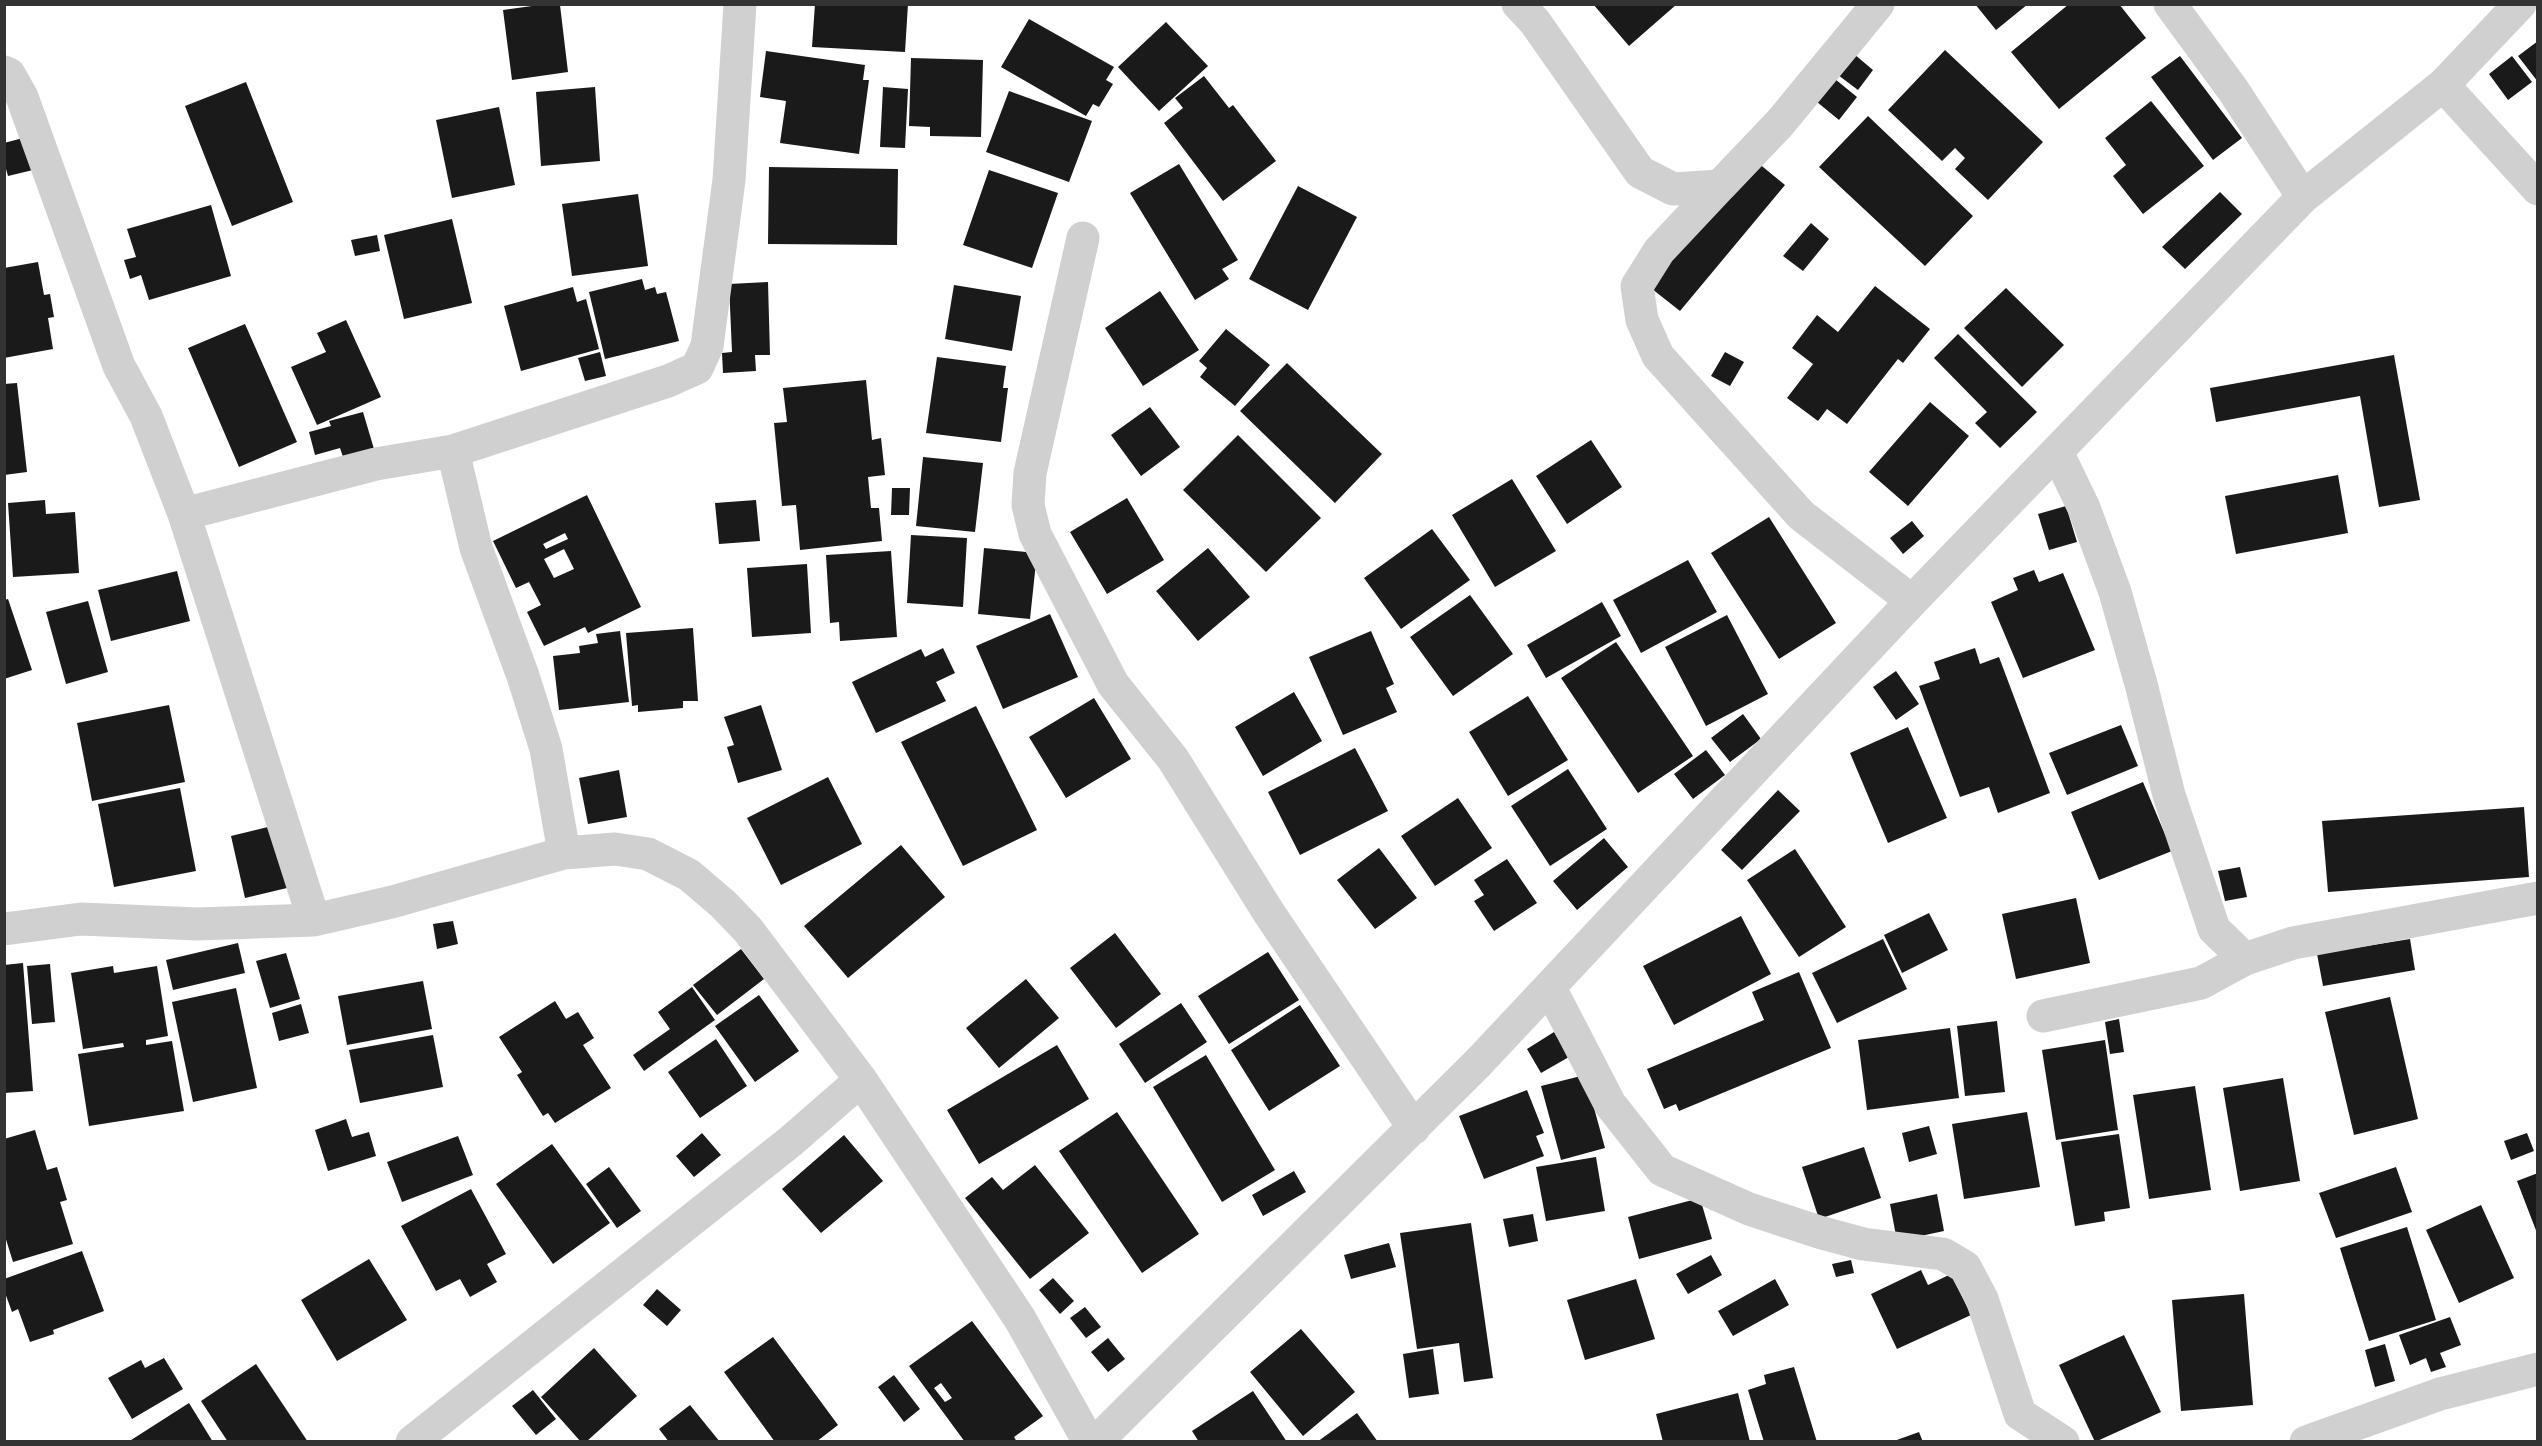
<!DOCTYPE html>
<style>
body{margin:0}
#map{position:relative;width:2542px;height:1446px;overflow:hidden;background:#fff;font-family:Raleway,sans-serif}
canvas{display:block}
.frame{position:absolute;inset:0;border:6px solid #333;pointer-events:none}
</style>
<div id="map">
<canvas width="2542" height="1446"></canvas>
<div class="frame"></div>
</div>
<script>
const context = document.querySelector('canvas').getContext('2d');
context.lineJoin = 'round';
function paint(path, color) {
  context.fillStyle = color;
  context.fill(path, 'evenodd');
}
function strokePath(path, color, width, dash) {
  context.strokeStyle = color;
  context.lineWidth = width;
  context.lineCap = dash ? 'butt' : 'round';
  context.setLineDash(dash || []);
  context.stroke(path);
}
paint(new Path2D(`
 M815,4H908L905,52L812,47Z
 M1593,4H1677L1629,46Z
 M1975,4H2028L1996,30Z
 M2069,4H2119L2146,38L2059,109L2011,52Z
 M539,5H560L568,72L512,80L503,10Z
 M1029,19L1114,67L1106,80L1113,84L1099,107L1093,104L1086,116L1001,67Z
 M1166,22L1208,66L1159,111L1118,67Z
 M2538,41V82L2518,56Z
 M1945,50L2043,142L1988,200L1955,169L1965,158L1955,148L1942,161L1888,110Z
 M766,51L865,65L863,80H869L859,154L780,143L786,101L760,97Z
 M1854,54L1873,70L1858,90L1838,75Z
 M2180,56L2242,138L2213,160L2151,77Z
 M2512,56L2532,82L2508,100L2489,74Z
 M911,58L983,60L981,137L930,136V127L909,126Z
 M1204,76L1229,108L1233,105L1276,161L1223,201L1164,123L1183,108L1175,98Z
 M1835,79L1857,97L1839,120L1817,102Z
 M246,82L293,202L232,226L185,106Z
 M595,87L600,161L541,166L536,92Z
 M883,87L908,89L905,148L880,147Z
 M1009,91L1092,121L1069,182L986,152Z
 M2151,101L2204,166L2143,214L2113,176L2126,165L2105,138Z
 M499,107L515,185L452,198L436,120Z
 M1868,116L1973,216L1925,266L1819,167Z
 M23,138L33,170L8,176L4,162V143Z
 M1752,158L1785,185L1680,311L1647,285Z
 M1179,164L1238,260L1222,269L1229,279L1195,300L1130,193Z
 M769,167L898,169L897,245L768,244Z
 M989,170L1058,193L1032,268L963,245Z
 M1298,186L1357,217L1308,310L1249,279Z
 M2220,192L2242,214L2185,269L2162,247Z
 M638,194L648,266L572,276L562,204Z
 M211,205L231,276L149,300L141,275L130,279L124,260L136,257L127,229Z
 M452,219L472,303L404,319L384,235Z
 M1811,223L1829,239L1803,271L1783,256Z
 M377,235L380,251L355,256L351,240Z
 M38,262L44,295L50,294L54,317L48,318L53,349L4,358V268Z
 M642,279L645,290L655,287L657,294L666,292L679,341L605,359L589,292Z
 M768,282L770,355H755L756,371L723,373L722,353L732,352L729,284Z
 M954,285L1021,296L1012,351L945,339Z
 M1875,286L1930,329L1903,363L1898,359L1847,424L1827,409L1818,421L1787,398L1813,364L1792,348L1817,315L1838,332Z
 M573,287L577,302L586,299L599,349L521,371L504,306Z
 M2006,288L2064,345L2022,387L1964,328Z
 M1160,291L1199,350L1143,386L1105,328Z
 M346,320L381,397L317,425L291,367L326,352L317,333Z
 M245,324L297,442L239,467L188,348Z
 M1226,329L1270,365L1235,406L1200,377L1207,368L1199,361Z
 M1958,334L2037,412L2000,448L1975,423L1987,412L1934,358Z
 M600,352L606,376L585,381L578,358Z
 M1725,352L1744,362L1730,386L1711,376Z
 M2394,355L2420,500L2379,507L2360,396L2216,422L2210,388Z
 M937,357L1006,366L1003,388H1008L1001,442L926,433Z
 M1287,363L1382,454L1335,503L1240,411Z
 M866,380L872,440L881,438L885,475L868,477L871,508H879L882,541L800,550L796,505L782,506L774,423L787,422L783,388Z
 M17,383L27,472L4,475V384Z
 M1930,402L1969,436L1908,506L1869,472Z
 M1150,407L1180,447L1141,476L1111,435Z
 M363,412L374,449L343,457L340,448L315,455L309,432L331,426L329,421Z
 M1238,435L1321,518L1266,572L1183,490Z
 M1591,440L1622,487L1567,524L1536,476Z
 M923,457L983,463L975,532L916,526Z
 M2338,475L2348,533L2236,554L2225,496Z
 M1512,479L1556,551L1495,587L1452,515Z
 M892,488H910L909,515H891Z
 M587,495L641,607L588,633L585,627L544,646L527,612L541,605L529,582L516,588L493,541ZM565,533L568,539L546,549L543,544ZM564,549L574,569L554,578L544,559Z
 M1127,498L1164,560L1107,594L1070,532Z
 M45,500L46,514L75,512L79,573L13,577L8,503Z
 M756,500L760,541L719,544L715,503Z
 M2066,506L2077,542L2049,550L2038,514Z
 M1769,517L1836,623L1779,659L1711,553Z
 M1912,521L1924,536L1903,554L1890,538Z
 M1432,529L1470,580L1401,629L1364,578Z
 M911,535L967,538L963,607L907,603Z
 M984,548L1037,553L1030,619L978,614Z
 M1208,548L1250,597L1198,641L1156,591Z
 M891,551L897,637L840,641L839,622L830,623L826,555Z
 M1688,560L1717,612L1641,653L1613,600Z
 M807,564L811,633L752,637L747,568Z
 M2034,570L2039,582L2063,573L2095,650L2023,678L1991,602L2018,590L2013,578Z
 M177,571L190,621L111,641L98,590Z
 M1470,595L1513,654L1453,696L1410,637Z
 M8,599L32,670L4,679V600Z
 M88,601L108,672L66,684L46,612Z
 M1602,602L1621,636L1546,678L1527,645Z
 M1050,614L1078,677L1003,709L976,646Z
 M1727,615L1768,694L1706,726L1665,647Z
 M693,628L698,701H683V708L638,712V705L632,706L626,633Z
 M620,631L629,702L559,710L553,656L580,653L579,646L598,643L596,634Z
 M1371,631L1394,684L1386,688L1397,712L1343,735L1309,657Z
 M1616,642L1693,756L1638,793L1561,678Z
 M943,648L955,673L936,682L946,701L876,733L852,682L921,649L925,657Z
 M1975,648L1980,664L1999,657L2050,793L1998,813L1989,787L1960,797L1919,686L1940,679L1934,662Z
 M1896,671L1919,704L1896,720L1873,687Z
 M1294,692L1322,741L1263,776L1235,727Z
 M1528,696L1568,760L1508,796L1469,732Z
 M1094,698L1131,759L1066,798L1029,737Z
 M169,705L185,782L92,801L77,723Z
 M761,705L782,770L738,783L727,747L734,745L724,717Z
 M976,706L1037,830L963,866L901,742Z
 M1743,714L1761,739L1730,762L1711,738Z
 M2121,725L2138,766L2067,795L2049,753Z
 M1908,727L1947,818L1888,843L1850,753Z
 M1355,748L1388,811L1300,855L1268,792Z
 M1706,750L1725,775L1693,799L1674,774Z
 M1568,769L1607,829L1550,866L1511,806Z
 M619,770L627,817L588,824L579,778Z
 M828,777L862,844L781,885L747,818Z
 M2143,782L2172,851L2099,880L2071,812Z
 M180,788L196,871L114,887L98,804Z
 M1778,790L1800,811L1742,870L1721,850Z
 M1458,798L1492,848L1435,886L1401,836Z
 M2524,807L2529,877L2328,892L2322,821Z
 M272,826L287,888L245,898L231,836Z
 M1604,838L1628,867L1577,910L1553,881Z
 M901,845L945,897L848,978L804,926Z
 M1379,848L1417,898L1375,929L1337,880Z
 M1795,849L1846,927L1799,957L1747,880Z
 M1507,859L1537,903L1494,931L1474,901L1484,895L1474,880Z
 M2240,867L2247,897L2225,901L2218,871Z
 M2076,898L2090,963L2016,979L2002,914Z
 M1929,913L1948,950L1902,973L1884,935Z
 M1741,916L1771,974L1674,1025L1643,966Z
 M453,921L458,944L437,949L433,924Z
 M1115,933L1161,994L1116,1028L1070,968Z
 M1883,939L1907,989L1837,1023L1812,973Z
 M2410,939L2415,970L2323,986L2317,954Z
 M238,943L245,973L173,990L166,960Z
 M741,949L764,979L717,1015L693,985Z
 M1268,952L1299,1000L1229,1044L1198,996Z
 M286,953L300,999L270,1008L256,961Z
 M23,963L33,1091L4,1093V965Z
 M50,964L55,1022L32,1024L27,966Z
 M113,966L114,973L157,966L168,1036L146,1040V1045L172,1041L184,1111L89,1126L78,1054L124,1047L123,1043L83,1049L71,973Z
 M1799,972L1831,1048L1679,1111L1676,1104L1664,1109L1647,1069L1764,1020L1752,992Z
 M1026,979L1059,1018L999,1068L966,1028Z
 M423,981L432,1029L347,1045L338,996Z
 M692,987L715,1020L644,1071L633,1055L670,1029L658,1012Z
 M236,988L257,1088L193,1102L172,1002Z
 M759,995L799,1051L755,1082L715,1026Z
 M2390,997L2418,1119L2354,1135L2325,1012Z
 M555,1001L566,1019L578,1012L594,1038L583,1045L611,1088L555,1123L548,1113L543,1116L517,1075L522,1072L499,1037Z
 M1181,1003L1207,1042L1145,1083L1119,1044Z
 M301,1004L309,1033L279,1041L272,1013Z
 M1300,1005L1340,1066L1269,1111L1231,1050Z
 M2119,1019L2124,1052L2110,1054L2105,1022Z
 M1997,1021L2005,1092L1965,1096L1957,1026Z
 M1950,1028L1959,1098L1867,1110L1858,1040Z
 M1554,1032L1569,1057L1541,1073L1527,1049Z
 M433,1035L443,1087L360,1103L349,1050Z
 M716,1039L747,1086L700,1118L668,1072Z
 M2105,1040L2118,1130L2056,1140L2042,1050Z
 M1057,1045L1089,1099L979,1164L947,1110Z
 M1206,1055L1275,1170L1222,1202L1153,1087Z
 M1585,1075L1605,1148L1561,1160L1541,1086Z
 M2283,1078L2300,1181L2240,1191L2223,1088Z
 M2195,1086L2211,1190L2149,1199L2133,1095Z
 M1527,1090L1544,1133L1536,1136L1544,1156L1484,1179L1459,1116Z
 M1117,1112L1199,1234L1142,1273L1059,1151Z
 M2027,1112L2040,1187L1964,1199L1952,1124Z
 M346,1119L352,1137L369,1132L376,1156L328,1171L315,1130Z
 M1929,1126L1937,1154L1909,1162L1902,1133Z
 M35,1130L47,1170L57,1167L67,1200L60,1202L73,1244L13,1262L4,1233V1139Z
 M702,1133L721,1155L694,1177L676,1156Z
 M2527,1133L2534,1151L2511,1160L2504,1141Z
 M2119,1134L2130,1208L2104,1212L2105,1221L2075,1226L2061,1142Z
 M844,1135L883,1181L821,1233L782,1189Z
 M458,1136L473,1175L402,1202L387,1162Z
 M552,1144L610,1223L553,1264L496,1184Z
 M1864,1147L1881,1198L1819,1219L1802,1167Z
 M1596,1157L1605,1211L1546,1221L1536,1167Z
 M1035,1165L1089,1233L1030,1279L965,1198L992,1177L1003,1190Z
 M609,1167L641,1211L617,1228L586,1184Z
 M2396,1167L2412,1212L2336,1238L2319,1193Z
 M1294,1171L1306,1192L1263,1216L1252,1195Z
 M2538,1173V1233H2537L2517,1181Z
 M471,1189L506,1254L487,1264L497,1282L470,1297L460,1279L436,1291L401,1226Z
 M1937,1194L1944,1231L1897,1241L1890,1204Z
 M1700,1198L1712,1239L1639,1259L1628,1217Z
 M2481,1205L2514,1278L2459,1303L2426,1230Z
 M1533,1214L1538,1241L1509,1247L1503,1219Z
 M1471,1223L1493,1378L1464,1382L1459,1343L1417,1349L1400,1233Z
 M2407,1227L2436,1320L2369,1341L2340,1248Z
 M1389,1243L1396,1267L1351,1279L1344,1255Z
 M82,1251L104,1311L53,1330L54,1334L30,1342L18,1309L12,1312L4,1290V1279Z
 M1711,1255L1722,1275L1688,1294L1676,1274Z
 M369,1259L407,1320L337,1361L301,1300Z
 M1851,1260L1854,1273L1836,1277L1832,1264Z
 M1921,1270L1928,1285L1951,1274L1971,1315L1897,1349L1871,1294Z
 M1053,1278L1074,1301L1060,1314L1039,1290Z
 M1636,1279L1655,1339L1585,1360L1567,1300Z
 M1775,1279L1789,1305L1733,1336L1718,1311Z
 M657,1289L681,1310L667,1326L643,1305Z
 M2244,1294L2253,1405L2181,1411L2172,1300Z
 M1085,1307L1101,1327L1086,1338L1070,1318Z
 M2450,1317L2461,1345L2440,1353L2446,1367L2431,1372L2426,1358L2410,1365L2399,1335Z
 M972,1321L1043,1416L1014,1437L1017,1442H965L909,1366ZM941,1383L952,1398L945,1402L934,1388Z
 M1301,1329L1355,1392L1303,1436L1250,1372Z
 M2124,1335L2161,1412L2095,1442L2059,1365Z
 M773,1337L838,1425L816,1442H775L724,1372Z
 M1108,1338L1125,1359L1108,1372L1091,1352Z
 M2385,1344L2395,1381L2375,1387L2365,1350Z
 M594,1348L637,1396L586,1442H581L541,1397Z
 M1433,1349L1439,1394L1409,1398L1403,1354Z
 M164,1358L183,1389L132,1419L108,1378L141,1360L145,1368Z
 M256,1364L308,1442H228L201,1401Z
 M1794,1367L1817,1442H1764L1748,1390L1766,1384L1764,1375Z
 M894,1375L920,1409L904,1422L878,1387Z
 M533,1390L556,1419L536,1435L512,1406Z
 M1253,1391L1287,1442H1199L1192,1431Z
 M1738,1393L1750,1442H1663L1656,1414Z
 M189,1403L213,1442H128Z
 M690,1405L720,1442H669L659,1429Z
 M1357,1413L1378,1442H1317Z
 M1919,1432L1923,1442H1894V1441Z`), '#1a1a1a');
strokePath(new Path2D(`
 M1518,4L1535,22L1640,172L1673,189L1720,186L1659,251L1637,286L1642,320L1658,356L1801,515L1912,601
 M2170,4L2233,90L2303,197
 M4,72L9,74L22,97L119,366L146,416L184,514L314,920
 M2443,85L2538,189
 M1720,186L1780,123L1878,4
 M1083,238L1030,473L1028,505L1035,534L1113,684L1173,759L1269,913L1414,1128
 M2057,452L2084,508L2115,592L2141,684L2169,795L2214,929L2245,959
 M184,514L376,464L453,451
 M564,853L546,749L523,676L476,548L453,451L668,381L697,368L707,346L729,180L740,4
 M4,929L81,919L197,924L314,920L392,902L564,853L615,849L648,854L689,875L723,904L748,930L861,1080L1020,1319L1089,1442
 M1550,988L1610,1104L1662,1170L1749,1209L1819,1232L1863,1244L1943,1254L1965,1267L1982,1299L2020,1414L2063,1442
 M2043,1016L2201,983L2245,959L2293,943L2538,898
 M412,1442L791,1141L861,1080
 M1096,1442L1478,1063L1912,601L2303,197L2443,85L2520,4
 M2306,1442L2440,1394L2538,1369`), '#d0d0d0', 33);
</script>
